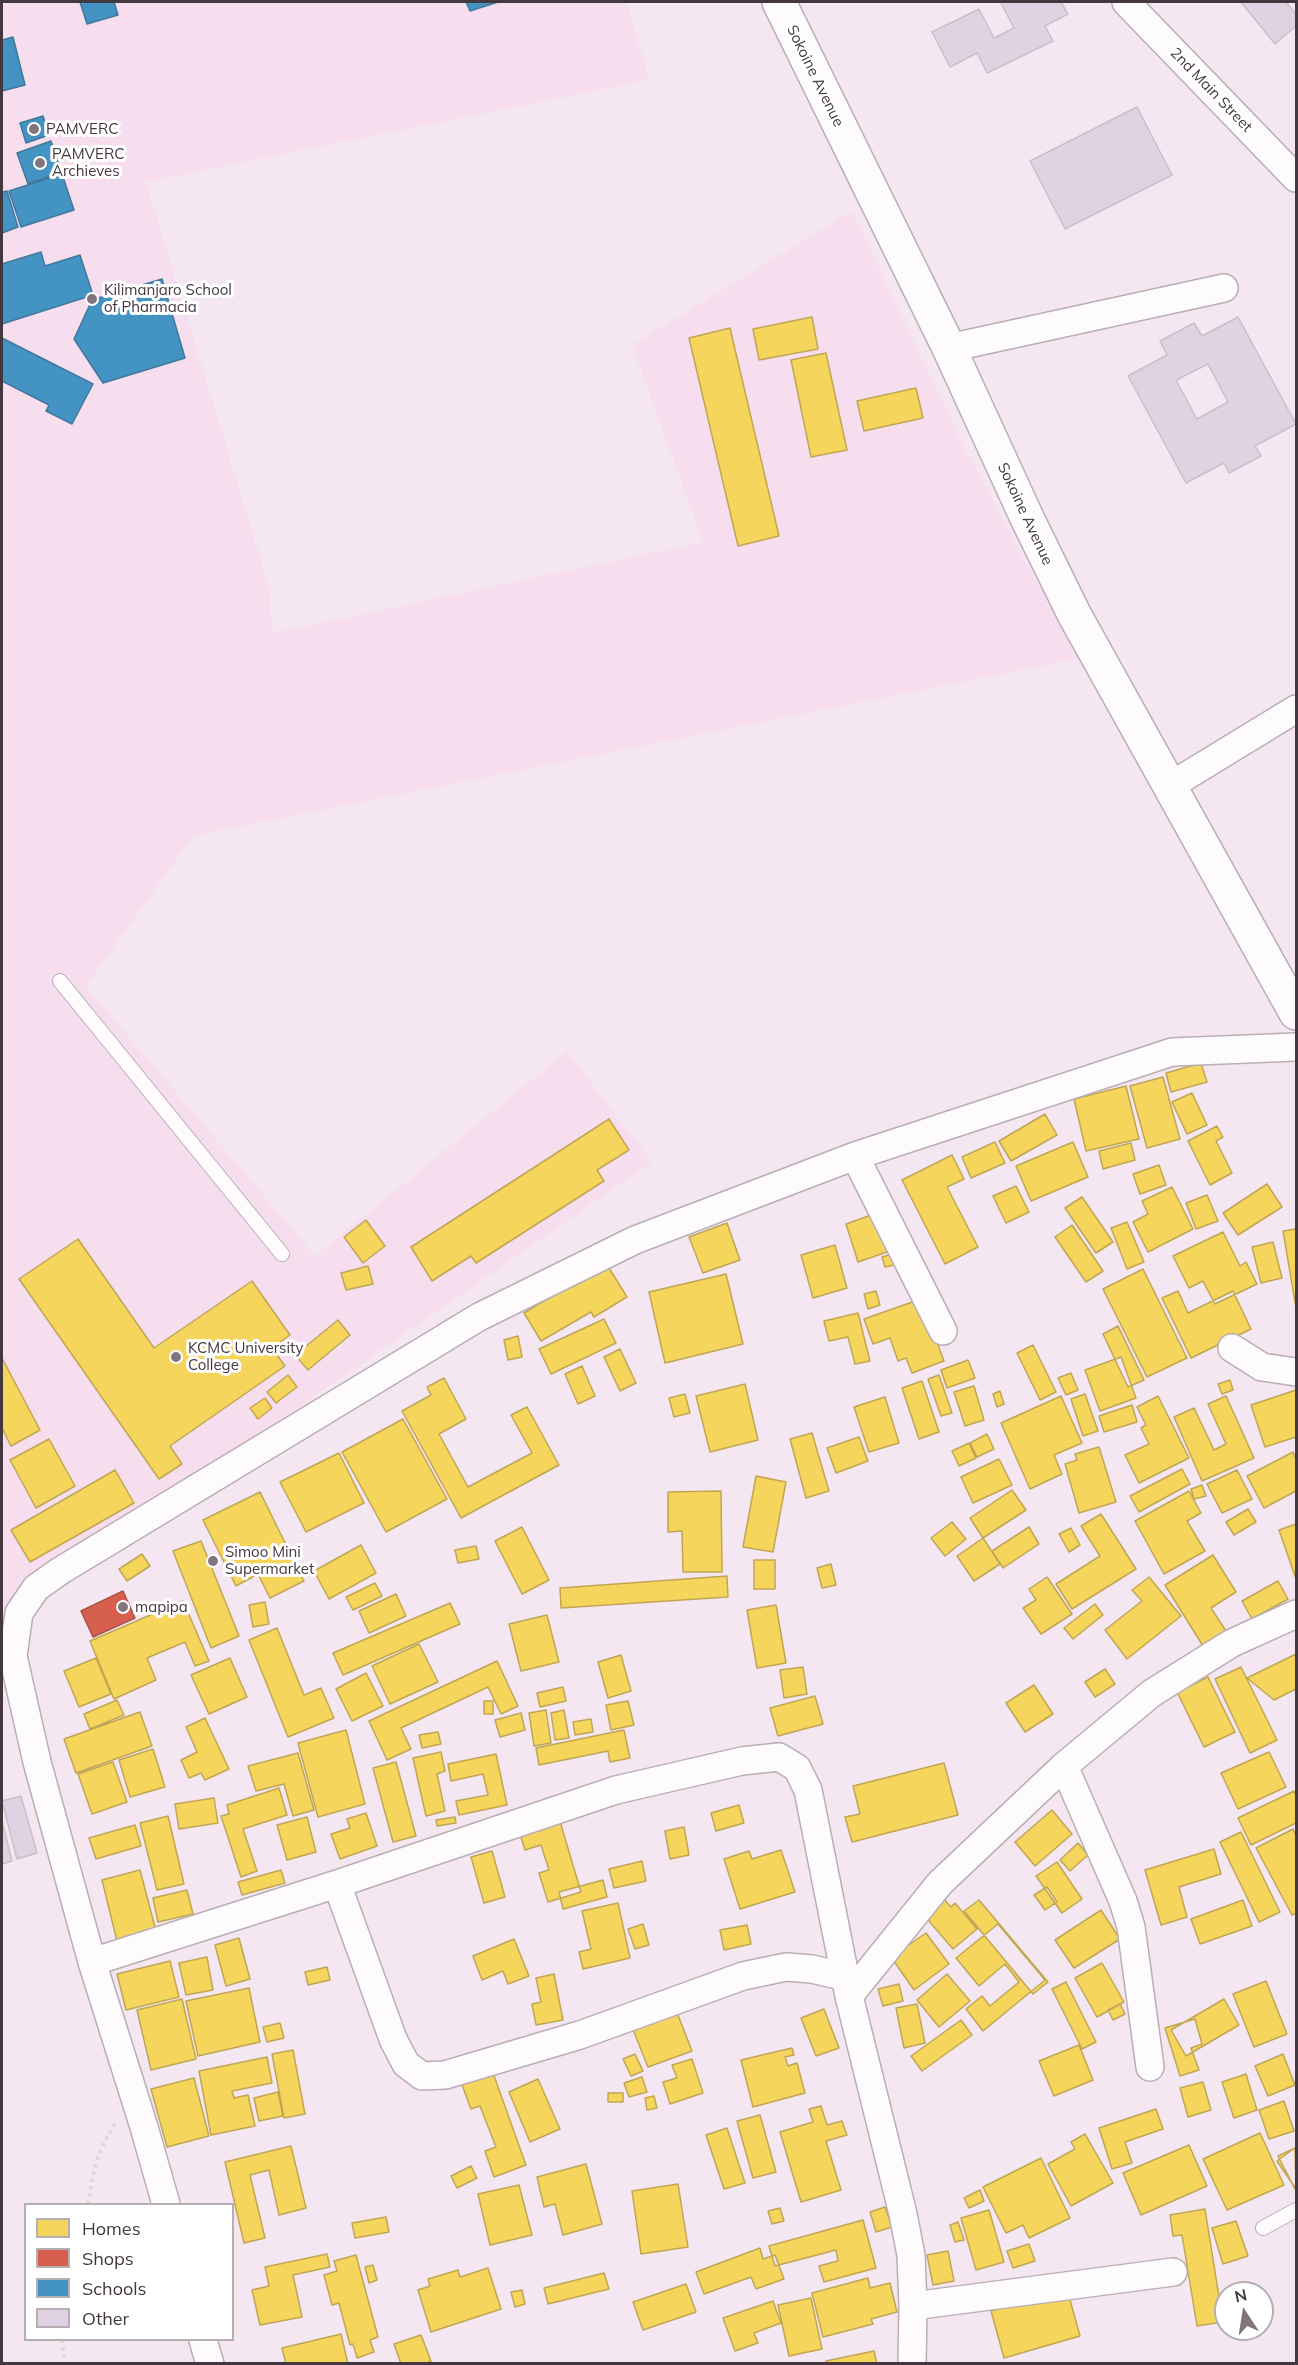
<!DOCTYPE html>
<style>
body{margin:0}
#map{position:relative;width:1298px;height:2365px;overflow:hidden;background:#f5e7f1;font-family:Mulish,sans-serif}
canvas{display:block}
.frame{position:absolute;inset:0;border:3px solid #433840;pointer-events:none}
.legend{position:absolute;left:24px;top:2203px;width:210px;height:138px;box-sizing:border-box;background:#fff;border:2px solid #b4afb3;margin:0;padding:8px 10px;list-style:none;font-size:18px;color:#433840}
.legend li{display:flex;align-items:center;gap:12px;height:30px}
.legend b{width:30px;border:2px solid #b4afb3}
.north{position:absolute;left:1214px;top:2281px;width:60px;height:60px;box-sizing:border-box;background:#fff;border:2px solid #b4afb3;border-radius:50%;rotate:348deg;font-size:16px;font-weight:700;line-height:24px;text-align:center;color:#433840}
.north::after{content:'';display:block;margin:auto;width:21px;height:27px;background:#81757e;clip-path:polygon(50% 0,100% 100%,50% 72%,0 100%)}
</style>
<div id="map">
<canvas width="1298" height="2365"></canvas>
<div class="frame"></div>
<ul class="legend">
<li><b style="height:16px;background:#f6d55c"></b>Homes</li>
<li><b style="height:16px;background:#d6604d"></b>Shops</li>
<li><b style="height:16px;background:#4393c3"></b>Schools</li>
<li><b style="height:16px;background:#e0d1e3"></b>Other</li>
</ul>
<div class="north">N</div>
</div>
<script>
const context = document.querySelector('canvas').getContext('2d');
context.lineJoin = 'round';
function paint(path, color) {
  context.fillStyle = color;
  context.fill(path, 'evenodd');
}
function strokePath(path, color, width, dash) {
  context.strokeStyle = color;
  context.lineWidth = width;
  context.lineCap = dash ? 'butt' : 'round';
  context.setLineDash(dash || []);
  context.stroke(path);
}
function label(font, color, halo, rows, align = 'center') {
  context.font = font + ' Mulish,sans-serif';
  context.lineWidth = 6;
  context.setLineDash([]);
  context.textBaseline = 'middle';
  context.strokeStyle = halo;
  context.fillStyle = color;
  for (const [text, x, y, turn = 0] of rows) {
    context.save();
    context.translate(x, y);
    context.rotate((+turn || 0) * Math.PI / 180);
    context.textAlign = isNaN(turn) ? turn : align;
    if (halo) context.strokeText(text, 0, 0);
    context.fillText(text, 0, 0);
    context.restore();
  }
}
paint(new Path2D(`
 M2,2H627L649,80L146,182L268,584L273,633L703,542L632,345L852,211L964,447L1078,659L193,836L86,986L315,1256L567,1051L652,1162L252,1440L25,1591L2,1619Z`), '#f6deef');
const homes = new Path2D(`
 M812,317L818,349L759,360L753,329Z
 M730,328L779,536L738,546L689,338Z
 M826,353L847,450L811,457L791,360Z
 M916,388L923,418L864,431L857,401Z
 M1201,1063L1207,1082L1171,1092L1166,1073Z
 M1163,1077L1180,1139L1147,1148L1130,1086Z
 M1126,1086L1139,1139L1086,1151L1074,1099Z
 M1192,1093L1207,1125L1187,1134L1172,1102Z
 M1045,1114L1057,1135L1011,1161L999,1141Z
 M609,1119L629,1150L597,1170L604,1181L476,1263L471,1256L432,1281L411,1247Z
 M1217,1126L1223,1137L1216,1141L1232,1173L1210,1185L1188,1141Z
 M995,1142L1005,1163L971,1178L962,1157Z
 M1073,1142L1088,1177L1031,1201L1016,1166Z
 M1131,1143L1135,1160L1103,1169L1099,1151Z
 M952,1155L964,1179L947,1187L978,1247L945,1264L902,1180Z
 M1159,1165L1166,1185L1140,1194L1133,1174Z
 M1267,1184L1282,1207L1238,1235L1223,1213Z
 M1016,1186L1029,1212L1006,1223L993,1196Z
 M1172,1187L1193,1229L1148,1252L1133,1222L1148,1214L1142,1201Z
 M1207,1195L1218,1221L1196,1229L1186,1203Z
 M1082,1197L1113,1242L1096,1253L1065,1208Z
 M874,1214L887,1252L858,1262L846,1224Z
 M366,1220L385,1246L363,1263L344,1237Z
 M1127,1222L1144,1262L1127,1269L1111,1228Z
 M727,1223L740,1260L703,1273L689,1237Z
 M1072,1225L1103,1271L1086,1282L1055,1237Z
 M1296,1229V1308L1283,1231Z
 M1223,1232L1240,1266L1246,1262L1257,1284L1215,1304L1203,1281L1189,1288L1173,1256Z
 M78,1239L154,1348L252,1281L290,1335L272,1348L285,1366L170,1446L182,1464L159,1479L19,1279Z
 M1273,1242L1282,1278L1261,1283L1252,1247Z
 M835,1245L847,1288L813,1298L801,1255Z
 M896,1253L899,1264L885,1267L882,1257Z
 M606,1263L627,1297L594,1317L591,1312L541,1341L524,1313Z
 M368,1266L373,1284L346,1290L341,1273Z
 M1143,1269L1187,1358L1147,1377L1103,1289Z
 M726,1274L743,1344L665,1363L649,1292Z
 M876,1291L880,1305L868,1309L864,1294Z
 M1178,1291L1188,1313L1233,1291L1251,1329L1191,1358L1162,1298Z
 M921,1299L944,1361L912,1373L906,1358L898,1361L890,1338L873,1344L864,1319Z
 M858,1313L870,1361L855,1364L848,1337L829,1341L824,1321Z
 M604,1319L616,1343L551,1374L539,1349Z
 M338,1320L350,1335L308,1370L295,1355Z
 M1118,1326L1144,1380L1128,1387L1103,1334Z
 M518,1336L522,1357L508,1360L504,1340Z
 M1033,1345L1056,1392L1040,1400L1017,1353Z
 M620,1349L636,1383L620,1391L604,1357Z
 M1121,1357L1136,1398L1100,1411L1085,1370Z
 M2,1358L40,1430L11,1446L2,1428Z
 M968,1360L975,1378L947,1388L941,1370Z
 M582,1366L595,1396L578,1404L565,1374Z
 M1071,1373L1078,1390L1066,1395L1058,1378Z
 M288,1375L297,1387L276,1403L267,1392Z
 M939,1375L952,1413L941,1416L928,1379Z
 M444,1378L466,1419L439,1434L468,1487L532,1453L511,1415L527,1407L559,1465L461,1518L402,1411L431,1395L427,1387Z
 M1230,1380L1233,1390L1222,1394L1218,1384Z
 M922,1381L939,1432L919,1439L902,1388Z
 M745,1384L758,1440L710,1452L696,1396Z
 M974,1386L984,1420L965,1426L954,1392Z
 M1296,1390V1437L1265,1447L1251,1405Z
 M1000,1391L1004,1404L997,1407L993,1394Z
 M685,1394L690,1413L674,1417L669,1398Z
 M1085,1394L1098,1431L1083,1436L1071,1399Z
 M1061,1396L1082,1443L1054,1455L1062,1474L1030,1489L1001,1423Z
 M1158,1396L1189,1458L1139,1483L1125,1455L1149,1444L1141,1428L1146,1425L1137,1407Z
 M1226,1396L1254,1458L1202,1481L1174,1417L1194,1408L1214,1450L1226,1444L1208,1404Z
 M885,1397L899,1443L869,1452L854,1407Z
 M265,1398L272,1408L258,1419L250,1408Z
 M1132,1405L1137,1422L1104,1432L1099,1416Z
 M403,1419L447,1499L386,1532L342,1452Z
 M812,1433L829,1491L806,1498L790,1439Z
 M987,1434L994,1449L977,1457L970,1443Z
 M859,1437L868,1461L836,1473L827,1448Z
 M49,1439L75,1486L36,1508L10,1460Z
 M969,1443L976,1458L959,1466L952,1451Z
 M1099,1447L1116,1502L1079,1513L1065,1464L1077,1460L1075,1454Z
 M1293,1452L1296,1460V1491L1264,1508L1247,1476Z
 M339,1453L364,1503L306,1532L280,1482Z
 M999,1459L1012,1485L973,1503L961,1477Z
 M1182,1469L1190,1484L1139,1512L1130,1496Z
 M115,1470L134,1503L30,1562L11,1530Z
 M1237,1470L1252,1499L1222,1513L1207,1484Z
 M756,1476L786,1482L773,1552L743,1547Z
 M1202,1485L1206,1496L1194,1499L1191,1489Z
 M1012,1490L1026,1510L983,1538L970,1518Z
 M721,1491L722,1572H683L682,1531L668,1532V1492Z
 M1189,1491L1201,1513L1187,1521L1205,1551L1164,1574L1135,1521Z
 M260,1492L304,1581L270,1598L258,1574L236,1586L203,1520Z
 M1248,1509L1256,1522L1234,1535L1226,1522Z
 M1101,1514L1136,1569L1072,1609L1056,1584L1100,1556L1081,1526Z
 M952,1522L966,1539L945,1556L931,1538Z
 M1296,1524V1579L1279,1530Z
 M522,1527L549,1580L522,1594L495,1541Z
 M1029,1527L1039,1544L1003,1568L992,1551Z
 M1071,1528L1080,1545L1069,1552L1059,1534Z
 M983,1538L1000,1564L974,1581L957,1556Z
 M201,1541L239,1636L211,1648L173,1551Z
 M361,1545L376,1573L329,1599L314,1571Z
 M476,1546L479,1559L458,1563L455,1550Z
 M142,1554L150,1566L127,1581L119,1569Z
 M1213,1555L1236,1592L1211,1608L1226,1631L1203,1646L1165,1585Z
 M754,1560H775V1589H754Z
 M831,1564L836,1585L822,1588L817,1568Z
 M727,1576L728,1597L561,1608L560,1588Z
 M1047,1577L1072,1614L1041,1634L1023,1608L1036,1600L1029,1589Z
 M1149,1577L1181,1616L1127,1659L1105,1630L1142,1601L1132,1590Z
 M1278,1581L1288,1599L1252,1619L1242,1601Z
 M375,1583L382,1596L353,1610L346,1597Z
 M396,1594L406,1616L369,1633L359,1611Z
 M183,1601L209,1661L195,1666L185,1642L147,1658L156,1680L114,1699L90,1641Z
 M265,1602L269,1624L253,1627L249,1605Z
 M450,1603L460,1624L343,1675L333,1653Z
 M1095,1604L1103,1615L1073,1639L1064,1628Z
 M776,1605L786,1663L757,1668L747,1610Z
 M547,1615L559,1662L521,1671L509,1624Z
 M277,1628L304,1695L321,1688L334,1718L288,1737L249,1640Z
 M419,1644L438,1682L390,1704L372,1666Z
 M1296,1654V1689L1274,1700L1247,1678Z
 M621,1655L631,1691L608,1698L598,1662Z
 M96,1658L111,1694L79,1707L64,1671Z
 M230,1658L247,1697L209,1714L191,1675Z
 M497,1661L518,1706L501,1714L488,1687L401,1728L411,1749L387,1760L369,1721Z
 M803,1667L807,1694L784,1698L780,1670Z
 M1241,1667L1277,1740L1250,1753L1215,1679Z
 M1105,1669L1115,1684L1095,1697L1085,1682Z
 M366,1673L383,1706L352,1721L336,1689Z
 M1208,1677L1235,1732L1204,1747L1177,1692Z
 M1034,1685L1053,1714L1025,1732L1006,1703Z
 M563,1687L566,1701L540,1707L537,1693Z
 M815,1696L823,1724L778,1736L770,1708Z
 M117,1700L124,1715L90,1729L84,1714Z
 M484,1701H493V1714H484Z
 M628,1701L634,1725L611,1730L606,1705Z
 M546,1710L551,1743L534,1746L529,1713Z
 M564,1710L569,1738L555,1740L551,1713Z
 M140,1712L152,1746L76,1773L64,1739Z
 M521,1713L525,1730L500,1737L495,1720Z
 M205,1718L229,1769L205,1780L201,1773L189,1778L181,1760L197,1752L186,1727Z
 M591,1719L593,1732L575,1735L573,1722Z
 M346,1730L365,1804L318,1817L298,1743Z
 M624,1730L630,1758L610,1762L608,1751L539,1765L536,1748Z
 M438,1732L441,1744L422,1748L419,1735Z
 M153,1749L165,1787L130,1797L119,1760Z
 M441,1752L445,1771L437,1774L445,1811L426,1816L413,1758Z
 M1269,1752L1286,1787L1238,1809L1221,1773Z
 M298,1753L314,1810L293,1816L284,1784L256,1791L248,1766Z
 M496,1754L507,1805L459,1815L456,1801L488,1795L483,1774L451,1781L448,1764Z
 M113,1762L127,1802L92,1814L78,1774Z
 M396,1762L416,1836L393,1842L373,1768Z
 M944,1763L958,1815L852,1842L845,1817L860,1814L853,1786Z
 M279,1788L287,1815L243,1829L257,1871L241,1877L221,1816L229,1814L227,1805Z
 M1294,1791L1296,1796V1823L1251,1845L1238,1818Z
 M214,1798L218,1823L179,1829L175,1804Z
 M739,1805L744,1823L716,1831L711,1813Z
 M1052,1810L1072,1834L1035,1866L1015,1842Z
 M366,1813L377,1846L340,1859L331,1834L350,1828L347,1819Z
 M168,1816L184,1884L157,1890L140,1823Z
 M307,1817L316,1852L287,1860L277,1825Z
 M455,1817L456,1823L437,1826L436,1820Z
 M559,1818L581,1892L548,1902L539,1873L549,1870L541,1845L525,1850L519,1831Z
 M135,1825L141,1846L96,1859L89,1838Z
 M684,1827L689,1855L670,1859L665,1831Z
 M1293,1829L1296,1836V1913L1292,1915L1256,1848Z
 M1241,1832L1280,1912L1259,1922L1220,1842Z
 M1078,1843L1088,1855L1070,1871L1060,1860Z
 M1214,1849L1221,1874L1179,1887L1187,1917L1161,1925L1145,1870Z
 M781,1850L795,1892L740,1909L724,1859L749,1851L752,1859Z
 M492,1851L505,1897L484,1903L471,1857Z
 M642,1861L646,1881L614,1888L609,1869Z
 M1057,1862L1082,1899L1062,1913L1036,1876Z
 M140,1870L156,1931L117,1941L102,1880Z
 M281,1870L285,1883L242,1895L238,1882Z
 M603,1880L607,1897L563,1909L559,1892Z
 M1047,1887L1057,1902L1045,1910L1034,1895Z
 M187,1890L193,1914L158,1922L153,1898Z
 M941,1896L951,1907L955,1903L977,1929L953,1949L922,1913Z
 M979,1900L1048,1982L1033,1994L964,1911Z
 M1243,1900L1252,1926L1200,1944L1191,1919Z
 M618,1903L630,1958L583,1969L579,1952L591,1949L582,1911Z
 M1101,1910L1120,1939L1074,1968L1055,1940Z
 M643,1924L649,1945L635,1949L628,1929Z
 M998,1924L1045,1980L983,2031L966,2009L982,1996L990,2006L1019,1982L1005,1964L979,1986L956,1958Z
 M747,1925L751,1944L724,1950L720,1930Z
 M926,1933L949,1964L914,1990L891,1957Z
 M239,1938L250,1979L226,1986L215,1945Z
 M514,1939L529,1976L508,1984L503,1971L482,1980L473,1956Z
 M207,1957L213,1990L186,1995L179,1963Z
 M170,1961L179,1997L126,2010L117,1974Z
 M1102,1963L1124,2002L1097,2017L1075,1978Z
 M327,1967L330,1980L308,1985L305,1972Z
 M554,1974L563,2020L536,2025L532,2004L541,2002L536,1978Z
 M947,1974L970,2001L939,2027L917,2000Z
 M1266,1981L1287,2034L1254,2047L1233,1994Z
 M1066,1982L1096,2042L1082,2049L1052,1989Z
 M899,1984L903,2001L883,2006L878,1989Z
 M249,1988L260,2042L198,2056L186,2001Z
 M182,1999L196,2059L151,2070L137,2010Z
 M1224,1999L1239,2025L1186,2056L1171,2030Z
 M917,2004L925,2043L904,2048L896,2008Z
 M1120,2004L1125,2014L1113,2020L1108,2010Z
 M824,2009L839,2048L816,2056L801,2018Z
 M676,2010L692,2051L648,2067L632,2027Z
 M1195,2019L1202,2044L1191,2048L1199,2070L1180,2076L1165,2028Z
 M961,2020L972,2035L922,2071L911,2056Z
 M280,2023L284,2038L267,2042L263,2027Z
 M1079,2045L1093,2080L1054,2096L1039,2061Z
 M792,2048L794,2055L785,2057L788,2066L797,2063L805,2093L753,2107L741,2060Z
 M293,2050L305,2114L284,2118L272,2054Z
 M635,2054L643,2071L631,2076L623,2059Z
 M1283,2054L1295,2085L1268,2096L1255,2066Z
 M267,2057L272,2083L232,2091L234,2098L248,2095L255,2126L211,2135L199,2071Z
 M692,2059L703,2093L670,2104L663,2082L677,2078L672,2065Z
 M493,2073L526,2165L494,2177L485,2151L496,2147L480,2106L471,2109L462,2085Z
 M1246,2074L1257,2110L1234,2118L1222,2082Z
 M642,2077L647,2092L629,2097L624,2083Z
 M194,2078L209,2136L167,2147L151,2089Z
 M538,2079L560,2129L530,2142L509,2092Z
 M1203,2082L1211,2110L1188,2117L1180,2088Z
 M278,2092L283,2116L259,2121L254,2098Z
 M608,2093H623V2102H608Z
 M654,2096L657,2108L647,2110L645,2098Z
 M1284,2101L1294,2131L1269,2139L1259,2110Z
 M821,2106L827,2125L842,2121L847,2135L826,2141L841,2190L801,2202L780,2132L813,2122L809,2109Z
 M1156,2109L1163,2129L1125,2142L1132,2163L1112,2169L1099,2128Z
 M760,2115L776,2172L753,2178L737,2121Z
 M727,2128L745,2183L724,2189L706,2135Z
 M1260,2133L1284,2185L1227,2210L1203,2159Z
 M1085,2134L1113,2183L1071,2206L1048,2164L1075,2149L1071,2142Z
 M1189,2145L1207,2186L1141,2215L1123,2173Z
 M291,2146L306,2208L279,2215L269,2170L250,2175L265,2238L244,2243L225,2162Z
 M1296,2147V2189L1277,2161Z
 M1295,2148L1296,2189H1295L1278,2156Z
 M1041,2158L1070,2218L1029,2238L1023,2225L1006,2233L983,2187Z
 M586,2164L602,2224L563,2235L555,2204L544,2207L537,2177Z
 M471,2166L477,2178L457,2188L451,2176Z
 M678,2184L688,2247L641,2254L632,2191Z
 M519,2185L532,2235L490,2245L478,2194Z
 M980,2190L984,2201L969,2208L964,2198Z
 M885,2207L892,2227L876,2232L870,2212Z
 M780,2208L784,2221L772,2224L768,2211Z
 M1205,2209L1223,2322L1197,2326L1182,2235L1173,2236L1170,2215Z
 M989,2210L1004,2262L976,2270L961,2218Z
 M386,2217L389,2232L355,2238L352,2223Z
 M863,2220L876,2268L824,2282L819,2266L838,2261L836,2250L775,2266L769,2246Z
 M1236,2221L1248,2256L1223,2264L1212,2228Z
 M958,2222L964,2240L955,2242L950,2225Z
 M1029,2244L1035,2261L1013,2268L1007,2251Z
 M760,2248L763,2259L775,2255L784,2279L756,2289L751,2277L704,2294L696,2272Z
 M948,2251L954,2281L933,2285L927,2255Z
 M327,2254L330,2267L293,2275L302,2317L260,2325L252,2290L269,2286L265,2267Z
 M356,2255L378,2337L370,2340L374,2352L357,2358L353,2344L350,2345L339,2303L332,2305L324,2275L337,2271L334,2261Z
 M373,2265L377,2280L369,2283L365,2267Z
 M488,2268L501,2309L431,2332L418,2290L430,2286L428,2279L458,2270L460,2277Z
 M604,2273L609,2289L548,2304L544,2288Z
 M868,2278L870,2288L890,2283L897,2312L871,2319L873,2324L823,2337L812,2293Z
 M686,2284L696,2312L643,2330L633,2302Z
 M1067,2289L1080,2336L1004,2358L991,2311Z
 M522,2290L525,2304L515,2307L511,2292Z
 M811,2298L822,2349L789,2356L778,2305Z
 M773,2301L781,2323L754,2333L758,2343L735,2351L723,2318Z
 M341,2334L348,2364H286L282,2348Z
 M421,2335L431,2361L424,2364H401L394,2344Z
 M874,2351L877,2364H827L826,2361Z`);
paint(homes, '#f6d55c');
strokePath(homes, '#c0a654', 1.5);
const shops = new Path2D(`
 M123,1591L135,1618L93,1637L81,1611Z`);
paint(shops, '#d6604d');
strokePath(shops, '#aa5449', 1.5);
const schools = new Path2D(`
 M80,2H114L118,15L87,24Z
 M466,2H498L470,11Z
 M13,37L25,85L2,91V40Z
 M43,116L49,135L26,143L20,123Z
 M51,141L62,172L28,184L17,153Z
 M62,174L74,210L21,227L9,191Z
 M7,191L18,227L2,233V192Z
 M41,252L45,266L80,255L93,295L2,324V264Z
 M162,279L185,358L103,383L74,339L92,300Z
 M2,338L93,384L72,424L46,411L49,405L2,381Z`);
paint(schools, '#4393c3');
strokePath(schools, '#43789c', 1.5);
const building = new Path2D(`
 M1003,2H1061L1068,14L1045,26L1053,41L987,73L977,53L950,67L932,32L979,9L994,38L1014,28L1001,3Z
 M1241,2H1286L1296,14V26L1275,44Z
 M1137,107L1172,175L1065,229L1030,161Z
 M1238,317L1296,424L1255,446L1261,456L1229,473L1224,463L1186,483L1128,376L1167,355L1160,341L1194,323L1202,336ZM1208,364L1228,402L1197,419L1176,380Z
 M21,1796L37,1853L17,1859L2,1801Z
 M2,1821L12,1861L2,1864Z`);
paint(building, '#e0d1e3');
strokePath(building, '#c9c0c9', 1.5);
const lane = new Path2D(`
 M60,981L282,1254
 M1263,2228L1296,2210`);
const street = new Path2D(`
 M1126,2L1296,178
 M949,348L1224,288
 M1170,786L1296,709
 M855,1156L943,1331
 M1232,1348L1262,1367L1296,1372
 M1064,1766L1123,1901L1131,1927L1150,2067
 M337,1884L393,2039L406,2064L422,2076L445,2075L580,2035L743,1976L786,1967L812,1969L846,1977
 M92,1962L337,1884L616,1790L742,1761L779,1757L797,1768L808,1790L849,1996
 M166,2204L144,2127L92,1962L37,1762L13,1656L19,1613L36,1588L60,1571L479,1317L635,1240L855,1156L1172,1052L1296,1047
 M913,2306L1173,2272
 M203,2340L210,2364
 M912,2364L913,2306L911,2255L903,2214L849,1996L940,1883L1064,1766L1152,1693L1232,1643L1296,1614`);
const secondary = new Path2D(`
 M779,2L949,348L1027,518L1074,614L1296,1013`);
strokePath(lane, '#b9aeb6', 16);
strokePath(street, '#b9aeb6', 30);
strokePath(secondary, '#b9aeb6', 36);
strokePath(new Path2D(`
 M88,2204C94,2168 95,2156 115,2124
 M62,2340L65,2364`), '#dbd6d9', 4, [3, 4.5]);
strokePath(lane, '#fefbfd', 14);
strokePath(street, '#fefbfd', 27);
strokePath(secondary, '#fefbfd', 33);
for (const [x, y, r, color] of [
 [34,129,6,"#81757e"],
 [40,163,6,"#81757e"],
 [92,299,6,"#81757e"],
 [176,1357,6,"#81757e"],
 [213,1561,6,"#81757e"],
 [123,1607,6,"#81757e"]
]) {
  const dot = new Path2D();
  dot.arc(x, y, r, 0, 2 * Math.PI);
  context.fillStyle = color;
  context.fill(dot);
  strokePath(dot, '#fff', 2);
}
label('15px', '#433840', '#fff', [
 ["Sokoine Avenue",815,76,64],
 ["2nd Main Street",1211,90,46],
 ["Sokoine Avenue",1025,514,65]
]);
label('15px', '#433840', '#fff', [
 ["PAMVERC",46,129],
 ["PAMVERC",52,154],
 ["Archieves",52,171],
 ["Kilimanjaro School",104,290],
 ["of Pharmacia",104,307],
 ["KCMC University",188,1348],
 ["College",188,1365],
 ["Simoo Mini",225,1552],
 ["Supermarket",225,1569],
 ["mapipa",135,1607]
], 'left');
</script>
